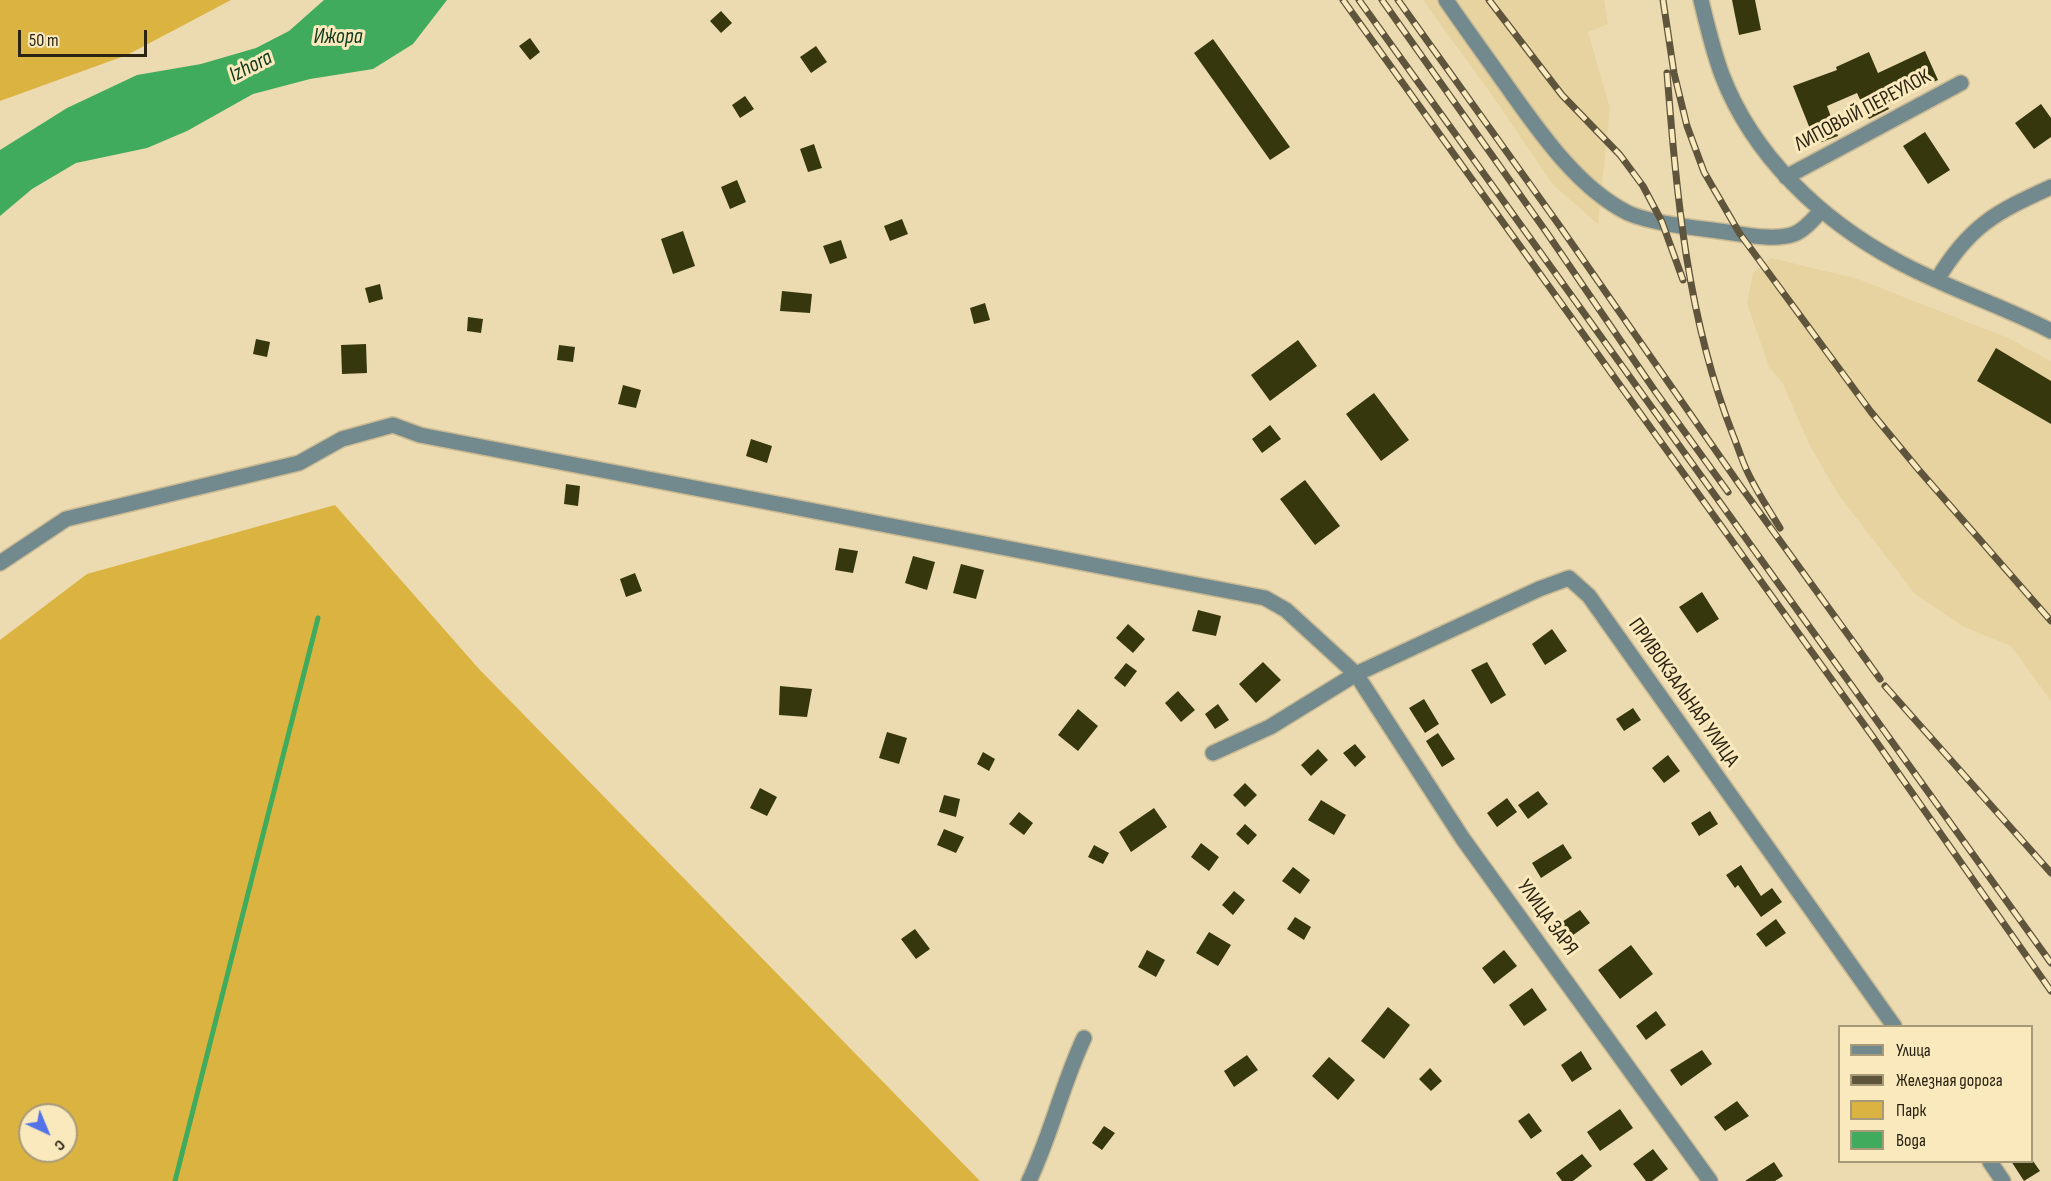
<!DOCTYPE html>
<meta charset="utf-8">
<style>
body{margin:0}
#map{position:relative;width:2051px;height:1181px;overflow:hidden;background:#ecdbb0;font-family:"Sofia Sans Condensed",sans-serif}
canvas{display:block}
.legend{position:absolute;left:1838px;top:1025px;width:195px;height:138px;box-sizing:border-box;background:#fae9bd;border:2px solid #a79a79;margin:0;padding:8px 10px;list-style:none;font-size:18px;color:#2b2413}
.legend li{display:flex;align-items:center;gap:12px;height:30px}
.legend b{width:30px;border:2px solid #a79a79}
.north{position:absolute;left:18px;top:1103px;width:60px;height:60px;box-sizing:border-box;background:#fae9bd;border:2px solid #a79a79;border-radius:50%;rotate:136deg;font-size:16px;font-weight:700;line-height:24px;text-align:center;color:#2b2413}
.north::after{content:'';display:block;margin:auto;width:21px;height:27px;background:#5473e8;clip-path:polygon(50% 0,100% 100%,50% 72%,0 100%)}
.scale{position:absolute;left:18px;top:30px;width:129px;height:27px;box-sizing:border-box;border:3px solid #2b2413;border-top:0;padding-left:8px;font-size:18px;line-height:21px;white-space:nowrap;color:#2b2413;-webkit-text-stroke:4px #fae9bd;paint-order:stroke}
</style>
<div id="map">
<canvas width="2051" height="1181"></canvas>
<ul class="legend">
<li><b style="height:8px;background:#72898d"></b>Улица</li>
<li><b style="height:8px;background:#5f553d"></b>Железная дорога</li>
<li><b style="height:16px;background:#dbb340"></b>Парк</li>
<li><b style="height:16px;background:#40ab5d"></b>Вода</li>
</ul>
<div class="north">С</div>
<div class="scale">50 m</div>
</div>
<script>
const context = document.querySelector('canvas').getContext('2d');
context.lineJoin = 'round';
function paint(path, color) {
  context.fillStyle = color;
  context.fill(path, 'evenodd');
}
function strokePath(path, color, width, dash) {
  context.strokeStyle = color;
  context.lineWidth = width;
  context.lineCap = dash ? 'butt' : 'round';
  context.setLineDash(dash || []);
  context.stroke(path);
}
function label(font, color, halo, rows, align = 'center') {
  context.font = font + ' "Sofia Sans Condensed",sans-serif';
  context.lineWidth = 6;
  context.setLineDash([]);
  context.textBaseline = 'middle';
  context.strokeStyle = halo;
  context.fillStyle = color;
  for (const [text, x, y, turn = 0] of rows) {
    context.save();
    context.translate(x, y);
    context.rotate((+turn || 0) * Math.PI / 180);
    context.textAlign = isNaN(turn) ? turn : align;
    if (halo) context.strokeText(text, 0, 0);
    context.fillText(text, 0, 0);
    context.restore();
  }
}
paint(new Path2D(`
 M1423,0H1604L1608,24L1588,32L1610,108L1598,224L1553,185L1494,98Z
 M1771,258L1858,279L2008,338L2051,361V701L2011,646L1964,627L1915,594L1838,494L1809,444L1783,384L1769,367L1747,303L1753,273Z`), '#e6d3a0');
paint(new Path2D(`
 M0,0H231L127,55L0,101Z
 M335,505L479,669L980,1181H0V640L87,574ZM30,1115H66V1151H30Z`), '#dbb340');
paint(new Path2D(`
 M324,0H447L413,44L373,69L310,79L253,94L187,131L147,148L76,163L32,189L0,216V150L67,108L137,75L201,64L256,48L289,31Z`), '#40ab5d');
strokePath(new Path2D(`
 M175,1181L318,618`), '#40ab5d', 5);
paint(new Path2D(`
 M1732,0H1755L1761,30L1739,35Z
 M721,11L732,23L721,33L710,21Z
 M530,38L540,52L530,60L519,46Z
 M1213,39L1290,147L1270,160L1194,53Z
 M816,46L827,62L811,73L800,57Z
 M1925,51L1938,80L1886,103L1889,109L1869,119L1857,93L1827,106L1838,136L1816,144L1793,86L1837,70L1836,67L1869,52L1878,73Z
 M745,96L754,109L740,118L732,105Z
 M2041,104L2051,118V137L2034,149L2015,123Z
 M1925,132L1950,170L1928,184L1903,146Z
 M814,144L822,168L808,172L800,149Z
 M737,180L746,202L730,209L721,187Z
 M902,219L908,234L890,241L884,226Z
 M683,231L695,266L673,274L661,239Z
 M841,240L847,258L830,264L823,246Z
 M380,284L383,299L369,303L365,288Z
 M782,291L812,294L810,313L780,311Z
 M985,303L990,320L974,324L970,308Z
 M468,317L483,319L481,333L467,331Z
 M256,339L270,342L267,357L253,354Z
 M1298,340L1317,366L1270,401L1251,375Z
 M366,344L367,373L342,374L341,345Z
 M559,345L575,347L573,362L557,360Z
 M1996,348L2051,381V424L1977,381Z
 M623,385L641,390L636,408L618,404Z
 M1374,393L1409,440L1381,461L1346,414Z
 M1270,425L1281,439L1262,453L1252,439Z
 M751,439L772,446L767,463L746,456Z
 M1305,480L1340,526L1315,545L1280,499Z
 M566,484L580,486L578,506L564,504Z
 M839,548L858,551L853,573L835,570Z
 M913,556L935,562L927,590L905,583Z
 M961,564L984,570L976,599L953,593Z
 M635,573L642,591L626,597L620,579Z
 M1702,592L1719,619L1697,633L1679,607Z
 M1198,610L1221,616L1216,636L1192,631Z
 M1128,624L1145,639L1133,653L1116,638Z
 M1552,629L1567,651L1545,665L1532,644Z
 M1263,662L1281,680L1256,703L1239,684Z
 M1487,662L1506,695L1491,704L1471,670Z
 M1126,663L1137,671L1125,687L1114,678Z
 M780,686L812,689L807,717L779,715Z
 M1178,691L1195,710L1181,722L1165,703Z
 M1424,699L1439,724L1425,733L1409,708Z
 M1218,704L1229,720L1215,729L1205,714Z
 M1633,708L1641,720L1624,731L1616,719Z
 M1078,709L1098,726L1078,751L1058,735Z
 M887,732L907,738L899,764L879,758Z
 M1438,733L1455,759L1442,767L1426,741Z
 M1355,744L1366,757L1355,767L1343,753Z
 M1318,749L1328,760L1311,776L1301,765Z
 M983,752L995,759L989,771L977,764Z
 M1668,755L1680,771L1664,783L1652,768Z
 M1245,783L1257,795L1245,807L1233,795Z
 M760,788L777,797L767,816L750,808Z
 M1538,791L1548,804L1528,819L1518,805Z
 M944,795L960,799L956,817L939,812Z
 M1507,798L1517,812L1497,827L1487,813Z
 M1321,800L1346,815L1334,835L1308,820Z
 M1154,808L1167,827L1131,852L1119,832Z
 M1710,811L1718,824L1699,836L1691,823Z
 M1019,812L1033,823L1024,835L1009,824Z
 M1245,824L1257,835L1248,845L1236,834Z
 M944,829L964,837L956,853L937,845Z
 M1201,843L1219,857L1209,871L1191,857Z
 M1563,844L1572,858L1541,878L1532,863Z
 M1094,845L1109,853L1103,864L1088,857Z
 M1741,865L1761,896L1772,888L1782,902L1761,917L1738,885L1735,888L1726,875Z
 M1293,867L1310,880L1300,894L1282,881Z
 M1234,891L1245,900L1233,915L1222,905Z
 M1580,910L1590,923L1569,938L1559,924Z
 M1295,917L1311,927L1304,940L1287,929Z
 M1776,919L1786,933L1766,947L1756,934Z
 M915,929L930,949L916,959L901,939Z
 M1209,932L1231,945L1218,966L1196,953Z
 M1631,945L1653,974L1620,999L1598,970Z
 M1147,950L1165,960L1156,977L1138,967Z
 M1504,950L1517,966L1494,984L1482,968Z
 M1532,988L1547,1010L1524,1026L1509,1005Z
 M1388,1007L1410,1025L1384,1059L1361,1041Z
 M1656,1011L1666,1025L1646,1040L1636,1026Z
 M1702,1050L1712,1064L1681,1086L1670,1070Z
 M1581,1051L1592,1069L1572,1082L1561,1065Z
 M1247,1055L1258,1070L1234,1087L1224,1071Z
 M1329,1057L1355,1080L1338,1100L1312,1076Z
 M1430,1068L1442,1081L1431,1091L1419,1079Z
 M1737,1101L1749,1116L1725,1131L1714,1117Z
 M1620,1109L1633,1128L1600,1151L1587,1132Z
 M1529,1113L1542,1131L1531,1139L1518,1121Z
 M1104,1126L1115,1133L1102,1150L1092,1143Z
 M1653,1149L1668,1169L1652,1181H1646L1633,1164Z
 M1582,1154L1592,1166L1573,1181H1562L1556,1173Z
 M2011,1161H2033L2040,1171L2024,1181Z
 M1774,1162L1783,1176L1775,1181H1745Z`), '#37370e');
const minor = new Path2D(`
 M1446,0C1465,28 1485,55 1504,82C1537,128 1576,187 1628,213C1653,224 1699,228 1726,232C1747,235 1775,241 1794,234C1805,230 1814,218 1822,210
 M1701,0C1707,25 1713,51 1722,75C1753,156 1821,220 1897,261C1946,288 2001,305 2051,331
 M1786,177L1961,83
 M1937,280C1969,226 1996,212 2051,187
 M0,563L66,519L299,463L342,439L393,425L420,435L1265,598L1286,610L1356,674L1463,839L1710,1181
 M1213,753L1270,727L1356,674L1539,589L1569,578L1589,596L1894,1026
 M1990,1162L2003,1181
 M1029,1181C1051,1135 1062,1085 1084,1038`);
strokePath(minor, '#c9ba94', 18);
strokePath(minor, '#72898d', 15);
const rail = new Path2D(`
 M1343,0L1873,737L2051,991
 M1359,0L2051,963
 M1382,0L1547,233L1655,391L1728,492
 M1398,0L1559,225L1739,484L1880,679
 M1489,0L1562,95L1620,155L1643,186L1662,222L1683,280
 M1663,0L1674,73L1687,126L1704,172L1740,234L1871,412L1918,469L2051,621
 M1667,73C1677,198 1687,317 1733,435C1738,447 1742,461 1748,473C1757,492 1769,510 1780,528
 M1885,686L2051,873`);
strokePath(rail, '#5f553d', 7);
strokePath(rail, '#fae9bd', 4.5, [14]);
label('21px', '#2b2413', '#fae9bd', [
 ["ЛИПОВЫЙ ПЕРЕУЛОК",1863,111,-28],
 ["ПРИВОКЗАЛЬНАЯ УЛИЦА",1683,693,55],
 ["УЛИЦА ЗАРЯ",1547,918,54]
]);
label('italic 22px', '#0f3a1b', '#fae9bd', [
 ["Ижора",338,37],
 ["Izhora",251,67,-27]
]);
</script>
